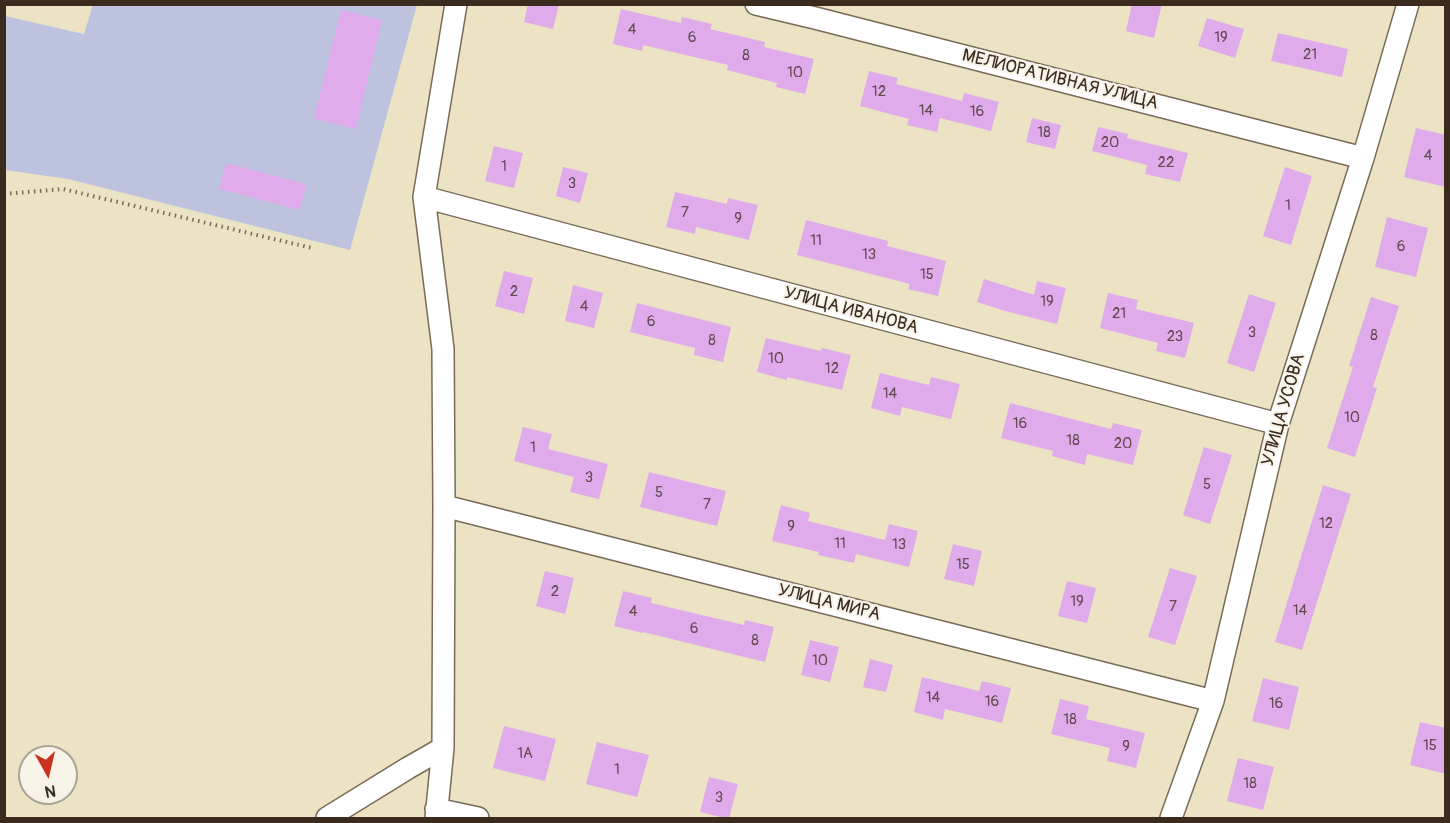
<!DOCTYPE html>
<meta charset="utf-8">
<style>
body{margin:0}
#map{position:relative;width:1450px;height:823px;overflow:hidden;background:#ece3c4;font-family:Pangolin,sans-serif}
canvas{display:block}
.frame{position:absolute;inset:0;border:6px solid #3b2a1e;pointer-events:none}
.north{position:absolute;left:18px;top:745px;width:60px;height:60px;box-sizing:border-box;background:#f7f3e8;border:2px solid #aca397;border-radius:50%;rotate:172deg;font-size:16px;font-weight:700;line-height:24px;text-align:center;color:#3b2a1e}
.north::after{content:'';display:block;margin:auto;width:21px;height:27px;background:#c8321e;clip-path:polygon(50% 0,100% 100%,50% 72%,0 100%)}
</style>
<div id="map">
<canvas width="1450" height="823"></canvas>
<div class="frame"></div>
<div class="north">N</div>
</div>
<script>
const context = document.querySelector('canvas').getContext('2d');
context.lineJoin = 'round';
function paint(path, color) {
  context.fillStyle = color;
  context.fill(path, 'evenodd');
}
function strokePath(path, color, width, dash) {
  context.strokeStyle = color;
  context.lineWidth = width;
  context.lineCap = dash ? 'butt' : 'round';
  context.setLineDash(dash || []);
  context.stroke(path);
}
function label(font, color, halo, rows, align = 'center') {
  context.font = font + ' Pangolin,sans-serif';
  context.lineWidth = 4.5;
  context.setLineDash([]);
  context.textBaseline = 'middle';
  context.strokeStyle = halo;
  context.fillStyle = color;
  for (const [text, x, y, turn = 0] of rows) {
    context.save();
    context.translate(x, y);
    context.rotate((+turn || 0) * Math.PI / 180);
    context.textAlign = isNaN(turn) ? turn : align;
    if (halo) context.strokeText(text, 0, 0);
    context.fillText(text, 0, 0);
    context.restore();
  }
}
paint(new Path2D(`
 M93,5H417L350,250L68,179L5,170V16L84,34Z`), '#bdc3de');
paint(new Path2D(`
 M528,4H559L553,29L524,22Z
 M1132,4H1162L1154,38L1126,31Z
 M621,9L681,23L682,17L712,24L710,29L765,42L764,47L814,59L805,94L776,87L777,83L727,70L728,65L643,45L642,51L613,44Z
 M341,10L382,20L356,129L314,119Z
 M1207,18L1244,29L1235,58L1198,46Z
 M1278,33L1348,49L1342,77L1271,61Z
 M869,71L898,78L896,84L962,101L964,93L999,102L991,131L940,118L937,132L907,125L909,119L860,106Z
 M1032,118L1061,125L1055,149L1026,142Z
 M1098,127L1128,134L1127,138L1188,153L1180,182L1145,174L1147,165L1092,151Z
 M1416,128L1446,135V187L1404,177Z
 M494,146L523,153L514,188L485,181Z
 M226,163L306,184L300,210L219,189Z
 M563,167L588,173L580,203L556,196Z
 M1285,167L1312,176L1291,245L1263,236Z
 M675,192L727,204L728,198L758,205L749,240L696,227L695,234L666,227Z
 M1387,217L1428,228L1416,277L1375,267Z
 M806,220L888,241L887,246L946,261L938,296L908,289L910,284L797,255Z
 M504,271L533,278L524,314L495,306Z
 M984,279L1034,295L1037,281L1066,288L1057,324L1005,311L977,302Z
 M573,285L603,293L594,328L565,321Z
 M1108,293L1138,300L1136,309L1194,323L1185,358L1156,351L1158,343L1100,328Z
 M1249,294L1276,303L1254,372L1227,363Z
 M1371,297L1399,306L1373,387L1377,388L1355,457L1327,448L1353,367L1349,366Z
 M637,303L731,327L723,362L694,355L695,348L630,332Z
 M766,338L821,351L822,348L851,355L842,390L787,377V380L757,372Z
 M880,373L929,385L931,377L960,384L951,419L902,407L900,416L871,408Z
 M1010,403L1111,429L1113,423L1142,430L1133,465L1087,454L1085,465L1052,456L1053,451L1001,438Z
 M523,427L552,434L548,449L608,464L599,499L570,492L574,477L514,461Z
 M1204,447L1232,455L1210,524L1183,515Z
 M649,472L726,491L717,526L640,507Z
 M1323,485L1351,494L1302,650L1275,642Z
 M781,505L810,513L808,521L885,540L889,524L918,531L909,567L856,554L854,563L818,555L819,552L772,541Z
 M953,544L982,551L974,586L944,579Z
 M1170,568L1197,576L1175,645L1148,637Z
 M545,571L574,578L565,614L536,606Z
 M1067,581L1096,588L1087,623L1058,616Z
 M623,591L652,598L651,603L744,625L745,620L774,627L765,662L643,632V633L614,626Z
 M810,640L839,647L830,682L801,675Z
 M870,659L893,665L886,692L863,687Z
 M922,677L979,691L982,681L1011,688L1002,723L945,709L943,720L914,712Z
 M1263,678L1299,687L1289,730L1252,721Z
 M1060,699L1089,706L1086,719L1145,733L1136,768L1107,761L1110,748L1051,734Z
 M1420,722L1446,728V774L1410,765Z
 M504,726L556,739L545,781L493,768Z
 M597,742L649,755L637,797L586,784Z
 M1238,758L1274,767L1263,810L1227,801Z
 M709,777L738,784L729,819L700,812Z`), '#dfabea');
const street = new Path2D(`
 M756,4L815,18L1363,158
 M424,197L1278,424
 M444,506L1213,701
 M436,809L478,818
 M327,818L408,768L443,748
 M436,818L443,748L444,506L443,349L424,197L456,4
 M1171,818L1213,701L1278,424L1363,158L1408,4`);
strokePath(street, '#796b58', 24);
strokePath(new Path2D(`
 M4,194L63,189L312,248`), '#796b58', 4, [1.5, 4.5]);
strokePath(street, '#fff', 21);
label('15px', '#644a51', null, [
 ["4",632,30],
 ["6",692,38],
 ["19",1221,38],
 ["21",1310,55],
 ["8",746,56],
 ["10",795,73],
 ["12",879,92],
 ["14",926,111],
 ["16",977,112],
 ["18",1044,133],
 ["20",1110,143],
 ["4",1428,156],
 ["22",1166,163],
 ["1",504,167],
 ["3",572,184],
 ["1",1288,206],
 ["7",685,213],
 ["9",738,219],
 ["11",816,241],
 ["6",1401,247],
 ["13",869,255],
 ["15",927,275],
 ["2",514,292],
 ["19",1047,302],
 ["4",584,307],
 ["21",1119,314],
 ["6",651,322],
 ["3",1252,333],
 ["8",1374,336],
 ["23",1175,337],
 ["8",712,341],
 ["10",776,359],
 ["12",832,369],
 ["14",890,394],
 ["10",1352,418],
 ["16",1020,424],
 ["18",1073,441],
 ["20",1123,444],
 ["1",533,448],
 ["3",589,478],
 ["5",1207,485],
 ["5",659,493],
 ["7",707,505],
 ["12",1326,524],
 ["9",791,527],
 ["11",840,544],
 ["13",899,545],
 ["15",963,565],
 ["2",555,592],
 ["19",1077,602],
 ["7",1173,607],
 ["14",1300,611],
 ["4",633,612],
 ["6",694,629],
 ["8",755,641],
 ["10",820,661],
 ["14",933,698],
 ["16",992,702],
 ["16",1276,704],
 ["18",1070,720],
 ["15",1430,746],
 ["9",1126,747],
 ["1А",525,754],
 ["1",617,770],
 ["18",1250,784],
 ["3",719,798]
]);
label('18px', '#3b2a1e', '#f7f3e8', [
 ["МЕЛИОРАТИВНАЯ УЛИЦА",1060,80,14],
 ["УЛИЦА ИВАНОВА",851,311,15],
 ["УЛИЦА УСОВА",1284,410,-74],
 ["УЛИЦА МИРА",829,603,14]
]);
</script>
